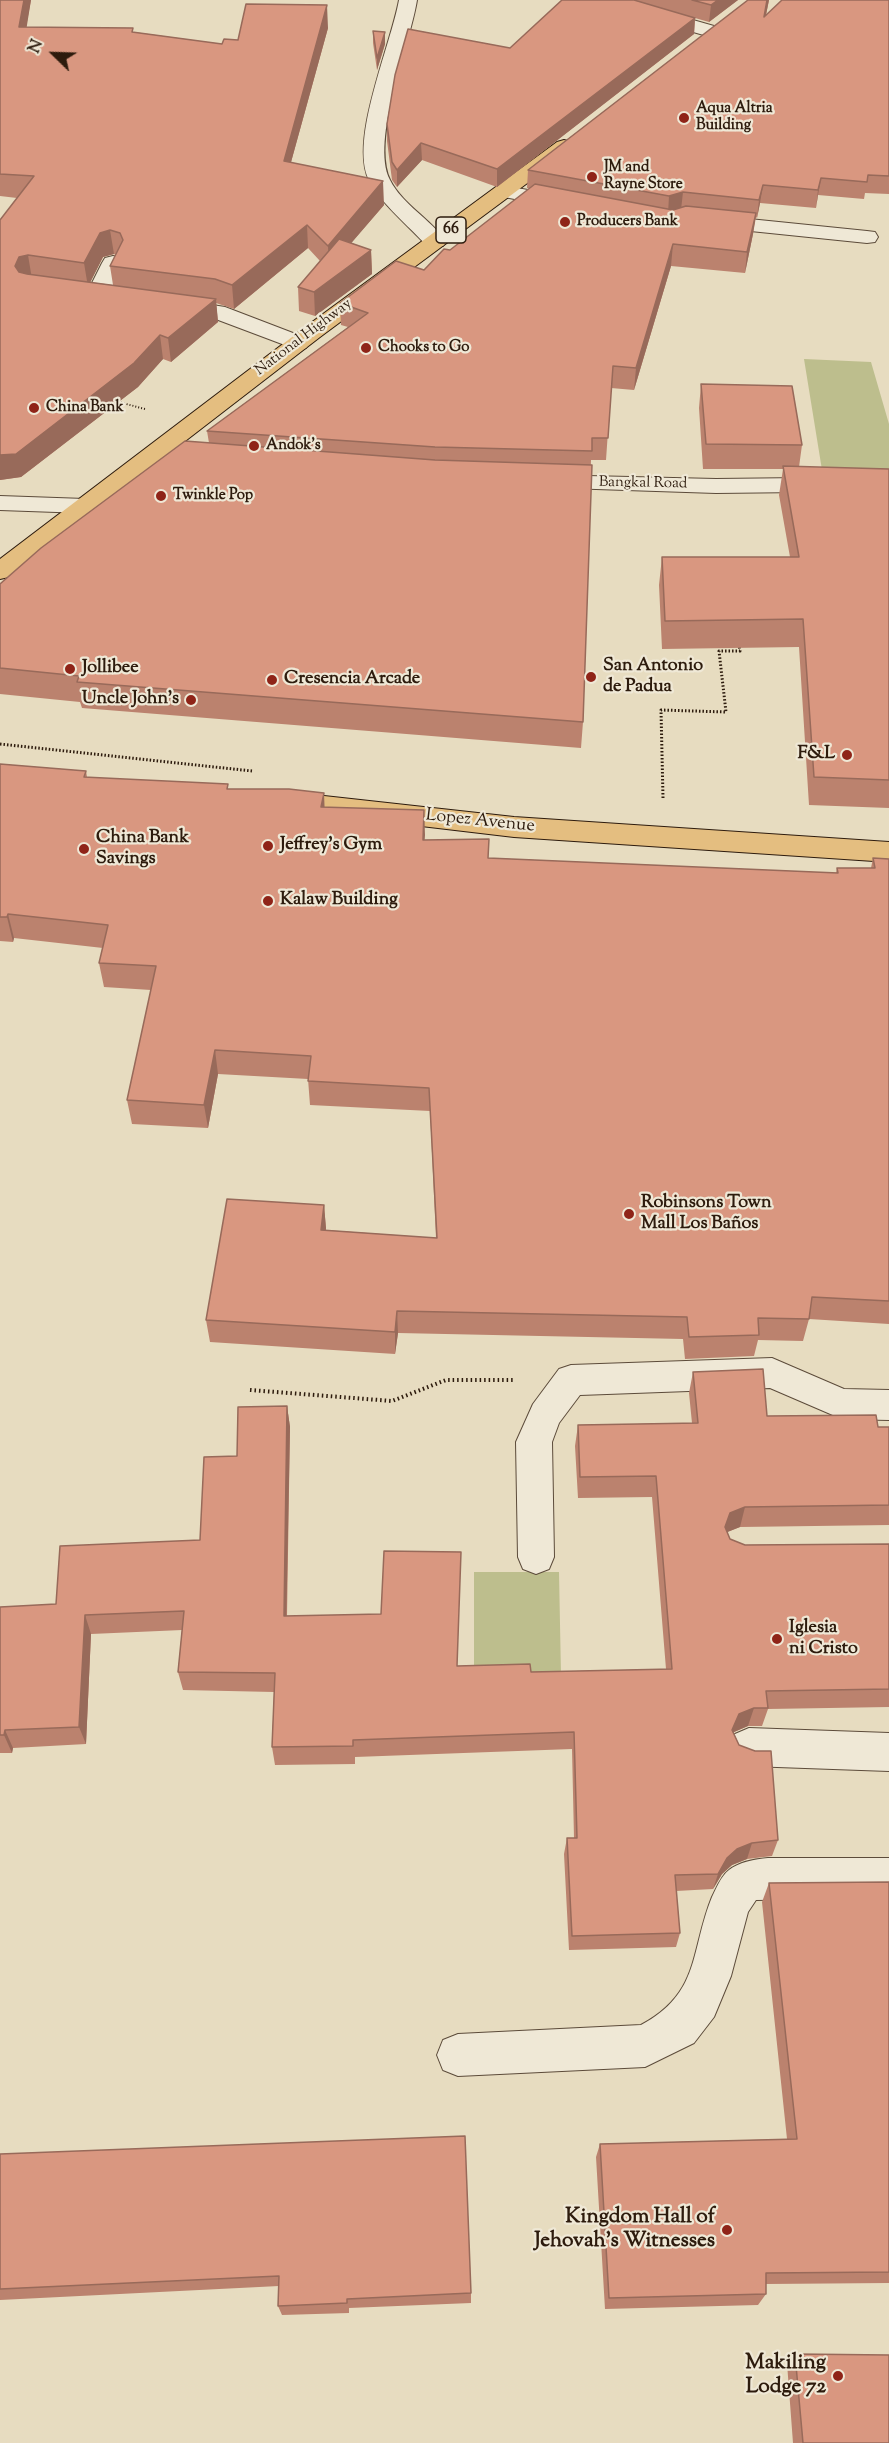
<!DOCTYPE html>
<meta charset="utf-8">
<style>
body{margin:0}
#map{position:relative;width:889px;height:2443px;overflow:hidden;background:#e7dcc0;font-family:"Sorts Mill Goudy",serif}
canvas{display:block}
.north{position:absolute;left:24px;top:24px;width:60px;height:60px;-webkit-text-stroke:4px #efe8d6;paint-order:stroke;rotate:293deg;font-size:16px;font-weight:700;line-height:24px;text-align:center;color:#2d1b0d}
.north::after{content:'';display:block;margin:auto;width:21px;height:27px;background:#2d1b0d;clip-path:polygon(50% 0,100% 100%,50% 72%,0 100%)}
</style>
<div id="map">
<canvas width="889" height="2443"></canvas>
<div class="north">N</div>
</div>
<script>
const context = document.querySelector('canvas').getContext('2d');
context.lineJoin = 'round';
function paint(path, color) {
  context.fillStyle = color;
  context.fill(path, 'evenodd');
}
function strokePath(path, color, width, dash) {
  context.strokeStyle = color;
  context.lineWidth = width;
  context.lineCap = dash ? 'butt' : 'round';
  context.setLineDash(dash || []);
  context.stroke(path);
}
function label(font, color, halo, rows, align = 'center') {
  context.font = font + ' "Sorts Mill Goudy",serif';
  context.lineWidth = 4.5;
  context.setLineDash([]);
  context.textBaseline = 'middle';
  context.strokeStyle = halo;
  context.fillStyle = color;
  for (const [text, x, y, turn = 0] of rows) {
    context.save();
    context.translate(x, y);
    context.rotate((+turn || 0) * Math.PI / 180);
    context.textAlign = isNaN(turn) ? turn : align;
    if (halo) context.strokeText(text, 0, 0);
    context.fillText(text, 0, 0);
    context.restore();
  }
}
paint(new Path2D(`
 M804,359L871,362L889,424V469L822,470Z
 M474,1572H559L561,1676L474,1675Z`), '#bdbe8d');
const minor = new Path2D(`
 M399,0H417C410,45 370,140 390,180C402,204 430,219 446,241L443,246H427C408,225 382,205 369,180C349,140 391,45 399,0Z
 M594,0H623L721,28L724,32L714,38L596,4Z
 M506,186L566,197L573,199L577,203L573,207L566,209L499,196L496,192L499,188Z
 M710,215L867,231L875,232L878,237L875,242L867,243L702,226L699,221L702,216Z
 M113,256L121,258L124,263L108,295L105,300H89L86,295L102,263L105,258Z
 M174,299L225,307L306,338L309,343L306,348L298,350L213,318L166,311L163,306L166,301Z
 M545,475L716,479L889,477V491L716,493L536,487L533,482L536,477Z
 M0,496L85,499L94,501L97,506L94,511L85,513L0,510Z
 M772,1358L844,1389L889,1390V1420L842,1419L770,1388L580,1395L559,1423L552,1442L554,1557L549,1569L536,1574L523,1569L518,1557L516,1442L533,1404L559,1369L571,1365Z
 M749,1728L889,1733V1771L749,1766L735,1760L729,1747L735,1734Z
 M768,1858H889V1898L756,1900L748,1912L731,1976L714,2017L694,2043L645,2067L458,2076L443,2070L437,2055L443,2040L458,2034L641,2025C701,1993 690,1951 712,1897C716,1889 721,1876 729,1870C739,1862 755,1859 768,1858Z`);
const major = new Path2D(`
 M564,140L571,142L574,146L553,164L320,337L9,577L0,579V559L304,328L557,142Z
 M279,791L514,817L889,842V862L514,837L269,808L265,801L269,794Z`);
strokePath(minor, '#5c4b3a', 2);
strokePath(major, '#2d1b0d', 2);
strokePath(new Path2D(`
 M115,401L145,409`), '#2d1b0d', 2, [1, 2]);
strokePath(new Path2D(`
 M0,744L252,771
 M663,798L661,710L726,712L719,651H740L739,645`), '#2d1b0d', 3, [1.5, 2]);
strokePath(new Path2D(`
 M250,1390L392,1401L446,1380H513`), '#2d1b0d', 4, [1.5, 3]);
paint(minor, '#efe8d6');
paint(major, '#e4be80');
paint(new Path2D(`
 M0,0H31L26,27L134,32L222,44L238,40L328,28L291,162L384,205L351,243L371,250L372,274L315,316L299,311L298,287L320,261L308,248L234,309L216,303L218,322L171,362L163,359L138,387L21,477L0,480V220L17,198L0,196ZM114,254L116,255L110,266L113,285L90,282L103,257Z
 M562,0H738L709,22L695,18L694,34L497,187L422,160L397,187L392,180L387,141V124L510,48Z
 M748,0H769L766,15L889,0V194L865,193L864,199L818,195L816,208L760,203L757,218L756,217L753,234L745,273L671,266L634,390L611,388L606,460H591L583,722L581,748L82,708L80,702L0,694V584L209,443L207,431L348,327L341,325L340,303L424,270L530,188H527L528,170Z
 M373,31L385,32V44L377,70L373,43Z
 M701,384L802,445L799,467L889,469V808L809,805L799,647L662,649L659,585L662,557H790L779,495L783,469H703L699,408Z
 M0,764L86,771L87,777L228,789L325,807L424,840L488,858L836,873L837,868H871L873,858L889,859V1324L809,1319L803,1341L758,1340L754,1356L685,1359L683,1339L398,1333L395,1354L210,1342L206,1320L324,1205L326,1230L436,1238L430,1111L310,1105L308,1079L218,1074L208,1128L132,1124L127,1100L151,990L104,987L99,963L103,948L14,938L13,942L0,941Z
 M693,1372L767,1416L878,1427H889V1525L740,1527L727,1532L730,1539L745,1545L889,1544V1707L768,1709L762,1726H748L734,1732V1733L778,1840L772,1856L747,1859L732,1865L722,1874L713,1889L676,1891L680,1933L676,1947L569,1950L564,1854L567,1838H574L572,1749L355,1757V1764L275,1765L272,1747L274,1692L183,1690L178,1672L182,1630L91,1634L86,1744L13,1748L12,1753H0V1607L56,1604L200,1540L237,1456L287,1406L290,1427L287,1616L457,1666L531,1672L666,1669L652,1497L578,1498L575,1446L578,1425L692,1423L689,1393Z
 M889,1882V2283L766,2284V2294L758,2305L605,2309L596,2157L600,2144L787,2139L762,1902L769,1883Z
 M0,2154L471,2293V2303L349,2308V2313L282,2315L278,2306L279,2286L0,2300Z
 M795,2354L889,2443H793L787,2363Z`), '#bb826e');
paint(new Path2D(`
 M24,0H31L23,50L19,27Z
 M718,0H738L709,22L711,5Z
 M767,0H769L762,34L764,17Z
 M327,5L328,28L285,184L284,161Z
 M695,18L694,34L497,187V169Z
 M385,32V44L377,70V58Z
 M421,143L422,160L397,187V170Z
 M821,178L818,195L816,208L818,190Z
 M383,181L384,205L329,269L328,246Z
 M763,185L760,203L757,218L759,200Z
 M683,192L681,210L668,214L669,196Z
 M756,213L753,234L745,273L747,252Z
 M307,225L308,248L234,309L232,285Z
 M110,230L114,254L103,257L88,287L84,263L100,233Z
 M673,244L671,266L634,390L636,368Z
 M371,250L372,274L315,316L314,292Z
 M28,255L32,279L23,281L15,266L19,257Z
 M216,299L218,322L171,362L168,338Z
 M160,335L163,359L138,387L21,477L0,480V455Z
 M324,793L325,818L321,807Z
 M424,810L425,835L423,865V840Z
 M8,914L14,938L13,942L7,917Z
 M215,1050L218,1074L208,1128L204,1105Z
 M324,1205L326,1228L323,1253L321,1230Z
 M397,1311L398,1333L395,1354V1332Z
 M287,1406L290,1427L286,1635L284,1616Z
 M745,1507L740,1527L725,1533V1527L730,1513Z
 M85,1615L91,1634L86,1744L79,1727Z
 M754,1708L748,1726L734,1732L727,1748L732,1730L739,1714Z
 M5,1730L13,1748L12,1753L4,1735Z
 M752,1843L747,1859L732,1865L722,1874L713,1889L718,1874L727,1858L737,1849Z`), '#986a5a');
const building = new Path2D(`
 M0,0H24L19,27L133,28L132,32L222,44L224,39L238,40L246,4L327,5L284,161L383,181L328,246L307,225L232,285L215,279L110,266L123,240L120,233L110,230L100,233L84,263L28,255L19,257L15,266L19,272L27,274L216,299L168,338L160,335L134,363L16,454L0,455V220L34,176L0,174Z
 M562,0H634L695,18L497,169L421,143L397,170L392,162L387,124L395,75L408,29L510,48Z
 M692,0H718L711,5Z
 M748,0H767L764,17L782,0H889V176L868,175L867,182L821,178L818,190L763,185L759,200L683,192L669,196L528,170Z
 M373,31L385,32L377,58Z
 M535,184L673,210L686,206L756,213L747,252L673,244L636,368L613,366L608,438H592V451L435,447L207,431L368,313L340,303L396,261L424,270L444,249L450,250Z
 M339,239L371,250L314,292L298,287Z
 M701,384L792,386L802,445L706,444Z
 M185,441L435,460L592,465L583,722L77,682L79,676L0,668V584L41,548Z
 M783,466L889,469V780L814,777L803,619L665,621L662,557H799Z
 M0,764L86,771L84,777L228,784L227,789H289L324,793L321,807L424,810L423,840L489,839L488,858L838,873L837,868H875L873,858L889,859V1301L812,1297L809,1319L758,1318L759,1335L689,1337L687,1317L397,1311L395,1332L206,1320L227,1199L324,1205L321,1230L437,1238L429,1088L308,1081L311,1056L215,1050L204,1105L127,1100L156,966L99,963L108,925L8,914L7,917H0Z
 M763,1369L767,1416L876,1415L878,1427H889V1505L745,1507L730,1513L725,1527L730,1539L745,1545L889,1544V1689L766,1691L768,1708H754L739,1714L732,1730L739,1745L755,1751H771L778,1840L752,1843L737,1849L727,1858L718,1874L675,1875L680,1933L572,1936L567,1838H577L574,1732L353,1740V1746L272,1747L275,1673L178,1672L184,1611L85,1615L79,1727L5,1730L4,1735H0V1607L56,1604L60,1546L200,1540L204,1457L237,1456L238,1407L287,1406L284,1616L381,1614L384,1551L461,1552L457,1666L530,1664L531,1672L672,1669L656,1476L580,1477L578,1425L698,1423L693,1372Z
 M889,1882V2272L766,2273V2294L609,2298L600,2144L797,2139L769,1883Z
 M465,2136L471,2293L347,2299V2303L278,2306L279,2276L0,2289V2154Z
 M795,2354L889,2355V2443H803Z`);
paint(building, '#d99780');
strokePath(building, '#986a5a', 1.5);
for (const [x, y, r, color] of [
 [684,118,6,"#8f2418"],
 [592,177,6,"#8f2418"],
 [565,222,6,"#8f2418"],
 [366,348,6,"#8f2418"],
 [34,408,6,"#8f2418"],
 [254,446,6,"#8f2418"],
 [161,496,6,"#8f2418"],
 [70,669,6,"#8f2418"],
 [591,677,6,"#8f2418"],
 [272,680,6,"#8f2418"],
 [191,700,6,"#8f2418"],
 [847,755,6,"#8f2418"],
 [268,846,6,"#8f2418"],
 [84,849,6,"#8f2418"],
 [268,901,6,"#8f2418"],
 [629,1214,6,"#8f2418"],
 [777,1639,6,"#8f2418"],
 [727,2230,6,"#8f2418"],
 [838,2376,6,"#8f2418"]
]) {
  const dot = new Path2D();
  dot.arc(x, y, r, 0, 2 * Math.PI);
  context.fillStyle = color;
  context.fill(dot);
  strokePath(dot, '#efe8d6', 2);
}
label('bold 15px', '#2d1b0d', '#efe8d6', [
 ["Aqua Altria",696,109],
 ["Building",696,126],
 ["JM and",604,168],
 ["Rayne Store",604,185],
 ["Producers Bank",577,222],
 ["Chooks to Go",378,348],
 ["China Bank",46,408],
 ["Andok's",266,446],
 ["Twinkle Pop",173,496]
], 'left');
label('15px', '#2d1b0d', '#efe8d6', [
 ["National Highway",304,338,-37],
 ["Bangkal Road",643,484,1]
]);
for (const [x, y, w] of [
 [451,230,30]
]) {
  const box = new Path2D();
  box.roundRect(x - w / 2, y - 13, w, 26, 4.5);
  context.fillStyle = '#efe8d6';
  context.fill(box);
  strokePath(box, '#2d1b0d', 1.5);
}
label('bold 16px', '#2d1b0d', null, [
 ["66",451,230]
]);
label('bold 18px', '#2d1b0d', '#efe8d6', [
 ["San Antonio",603,667],
 ["de Padua",603,688],
 ["Jollibee",82,669],
 ["Cresencia Arcade",284,680],
 ["Uncle John's",179,700,"right"],
 ["F&L",835,755,"right"],
 ["China Bank",96,839],
 ["Savings",96,860],
 ["Jeffrey's Gym",280,846],
 ["Kalaw Building",280,901],
 ["Robinsons Town",641,1204],
 ["Mall Los Baños",641,1225],
 ["Iglesia",789,1629],
 ["ni Cristo",789,1650]
], 'left');
label('18px', '#2d1b0d', '#efe8d6', [
 ["Lopez Avenue",480,822,6]
]);
label('bold 21px', '#2d1b0d', '#efe8d6', [
 ["Kingdom Hall of",715,2218],
 ["Jehovah's Witnesses",715,2242],
 ["Makiling",826,2364],
 ["Lodge 72",826,2388]
], 'right');
</script>
